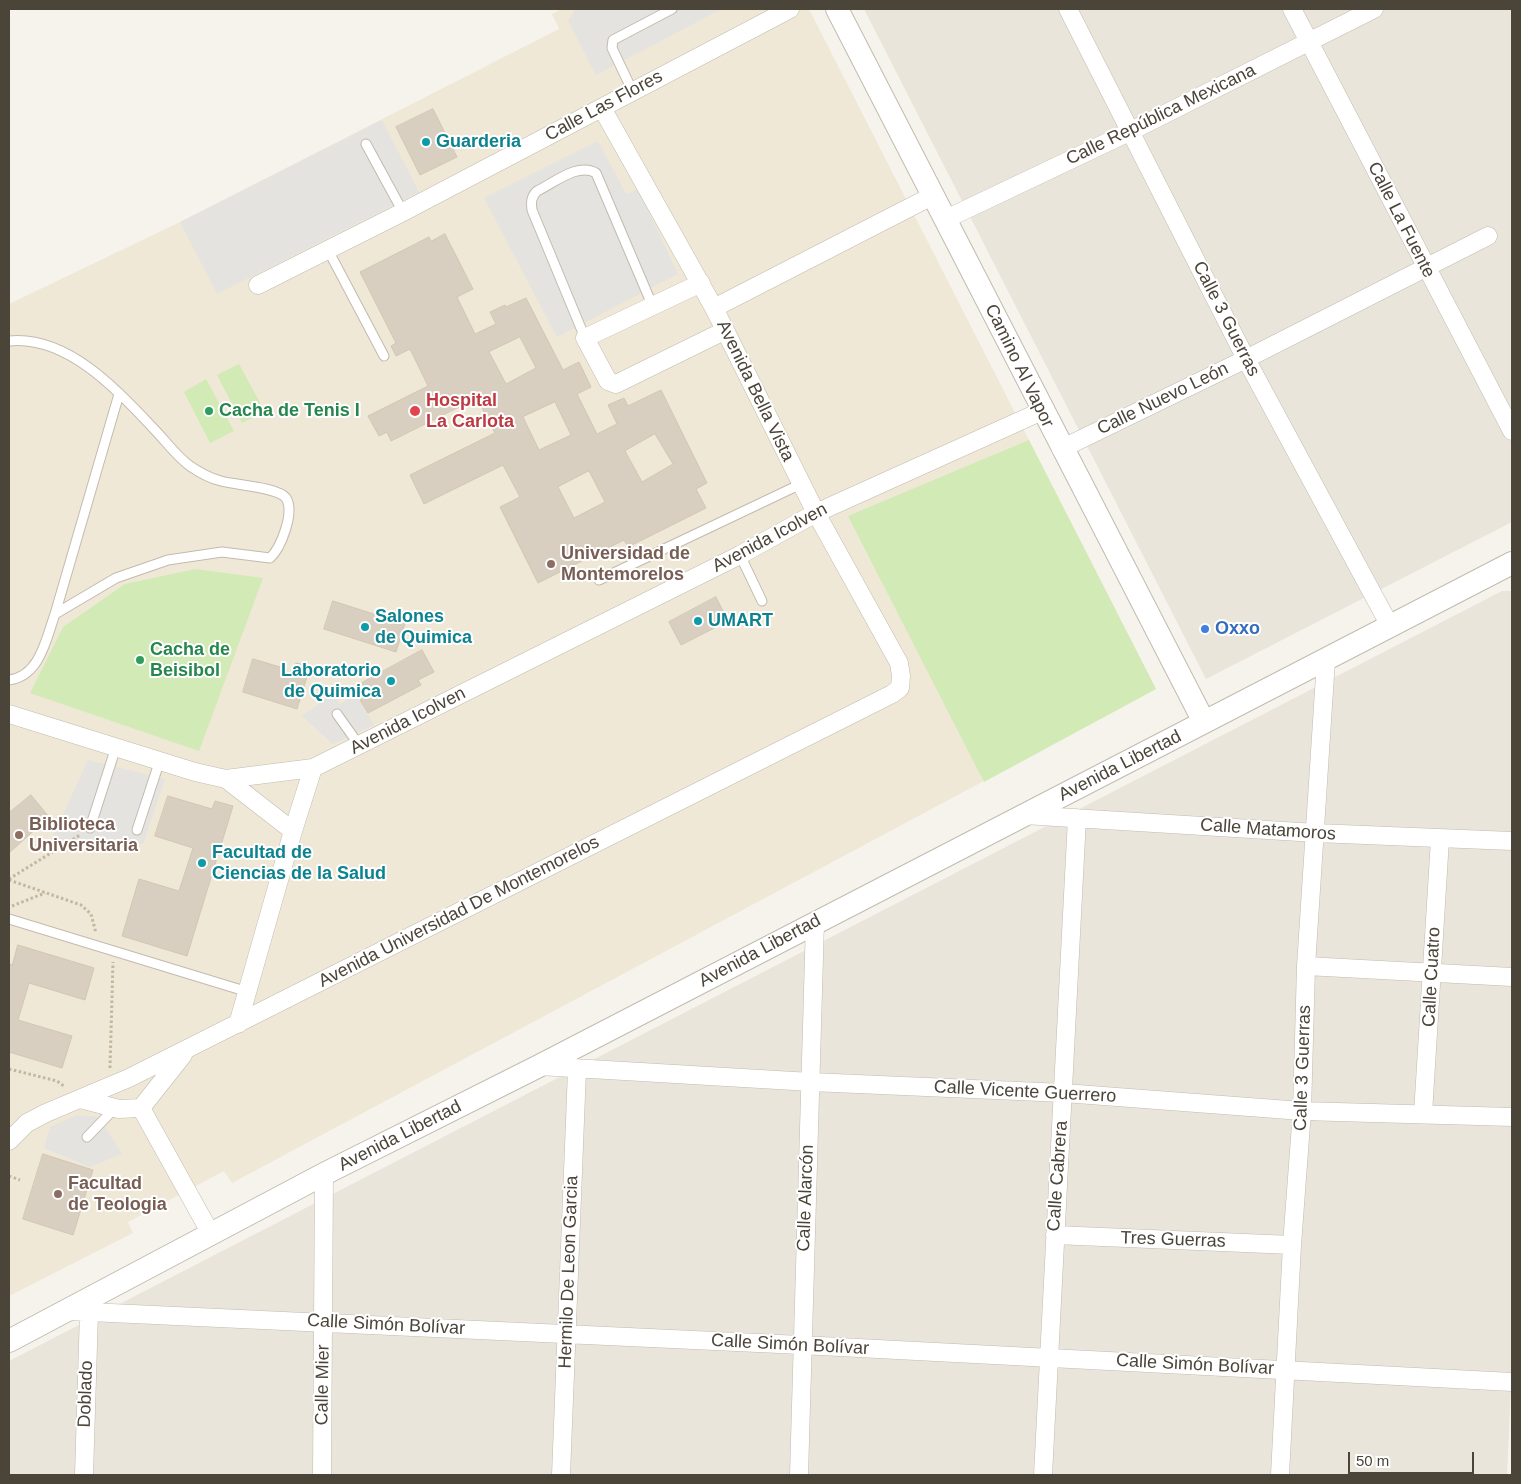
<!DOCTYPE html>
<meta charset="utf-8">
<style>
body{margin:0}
#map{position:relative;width:1521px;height:1484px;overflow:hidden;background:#f6f3ec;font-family:Helvetica,sans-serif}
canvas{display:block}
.frame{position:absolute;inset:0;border:10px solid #4b4439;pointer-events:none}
.scale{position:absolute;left:1348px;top:1452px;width:126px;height:22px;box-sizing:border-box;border:2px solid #4b4439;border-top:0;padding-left:6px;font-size:15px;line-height:18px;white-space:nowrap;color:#4b4439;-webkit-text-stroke:4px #fff;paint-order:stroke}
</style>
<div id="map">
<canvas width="1521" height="1484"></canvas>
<div class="frame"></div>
<div class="scale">50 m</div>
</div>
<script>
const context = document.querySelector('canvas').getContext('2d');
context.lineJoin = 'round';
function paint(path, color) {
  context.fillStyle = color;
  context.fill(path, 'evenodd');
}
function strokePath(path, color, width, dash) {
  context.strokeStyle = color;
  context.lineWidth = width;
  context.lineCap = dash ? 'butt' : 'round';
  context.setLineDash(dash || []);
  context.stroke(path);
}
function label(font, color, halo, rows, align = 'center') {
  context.font = font + ' Helvetica,sans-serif';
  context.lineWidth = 4;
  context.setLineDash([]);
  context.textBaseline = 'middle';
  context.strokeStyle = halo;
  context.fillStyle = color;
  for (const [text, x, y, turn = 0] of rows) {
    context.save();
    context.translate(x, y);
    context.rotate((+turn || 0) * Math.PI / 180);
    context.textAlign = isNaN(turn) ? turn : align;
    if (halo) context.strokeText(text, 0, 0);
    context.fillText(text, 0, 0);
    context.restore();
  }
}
paint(new Path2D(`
 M864,9H1512V522L1206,679Z
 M1502,591H1512V1365L1507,1475H9V1361Z`), '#eae5da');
paint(new Path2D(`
 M562,9H809L1156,689L232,1183L224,1171L128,1222L133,1233L9,1296V304L180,222L559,29L552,14Z`), '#efe8d6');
paint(new Path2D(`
 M239,364L265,412L242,423L217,375Z
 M206,379L234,431L210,443L184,392Z
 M1029,440L1156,689L984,782L848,516Z
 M195,569L263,578L199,751L30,693L63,627L125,584Z`), '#d2eab5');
paint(new Path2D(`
 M578,9H722L596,75L568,21L574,11Z
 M382,120L419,192L217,294L180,222Z
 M598,141L626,194L638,189L678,274L557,337L484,198Z
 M333,694L340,704L356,695L374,725L333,744L302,716Z
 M88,760L165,779L143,844L51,841Z
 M77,1115L99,1117L122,1154L90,1167L44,1148L50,1127Z`), '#e5e3e0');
const building = new Path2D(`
 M433,109L457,157L420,175L396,127Z
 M445,234L473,289L457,297L475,334L496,324L490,312L505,305L506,307L526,298L563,370L579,362L591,387L577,394L597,434L617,424L608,405L624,398L628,406L661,390L707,483L696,489L706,508L628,547L624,540L538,583L500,507L520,497L503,465L424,504L410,475L495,433L477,398L391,441L387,432L379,436L368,416L428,386L410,349L396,356L391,346L396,343L360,272L429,237L431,241ZM520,337L536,368L506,384L489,352ZM555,402L571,435L539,450L523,417ZM655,434L673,464L642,482L625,451ZM589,471L605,502L574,518L558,487Z
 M716,597L728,621L681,645L669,622Z
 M333,601L405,624L396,652L324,629Z
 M422,650L434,672L418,680L421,685L368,713L360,700L368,695L362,683Z
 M253,659L287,669L286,672L293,674L296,663L305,665L302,675L307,677L297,709L243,692Z
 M31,795L49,817L9,853V813Z
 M168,796L212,809L215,801L233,806L187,956L122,936L139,879L179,891L193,848L155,836Z
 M18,945L94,968L85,1000L29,983L18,1020L72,1036L62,1068L9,1052V964L12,965Z
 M43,1154L93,1170L73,1235L23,1219Z`);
paint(building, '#d8cfc1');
strokePath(building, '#d3c7b4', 1);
const service = new Path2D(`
 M632,90L612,48L613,40L672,9
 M366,144L403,212
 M328,250L384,356
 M585,338L532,210C531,202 531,197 537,191C554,183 578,162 596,173L653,307
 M9,341C66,335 117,389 153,428C165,440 176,456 190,466C200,473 209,478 221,481C235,485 278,487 286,498C295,512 281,548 270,558L222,552L168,560L116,578L55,614C46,639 40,676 9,680
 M740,555L762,601
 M599,580L801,484
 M55,614L119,394
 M337,714L359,745
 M90,828L116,747
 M137,830L160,760
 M9,919L248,992
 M87,1137L115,1108`);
const minor = new Path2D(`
 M1068,9L1246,359L1390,626
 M1292,9L1512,431
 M946,219L1131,131L1374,9
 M701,283L585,338L608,381L616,384L724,331
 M258,285L403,212L790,9
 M714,308L932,196
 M1061,449L1246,359L1488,236
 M9,714L195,772L226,779L313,768L740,555L816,513L1042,411
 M226,779L293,831
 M1024,815L1316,833L1512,841
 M1306,966L1512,977
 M238,1024L293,831L313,768
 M539,1066L811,1082L1064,1093L1302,1111L1512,1117
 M80,1099L119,1109L141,1108L183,1055
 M141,1108L211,1234
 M1423,1114L1440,839
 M9,1141L27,1123L46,1113L129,1078L892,694L900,688L901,676L899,663L816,513L714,308L602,108
 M1055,1235L1292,1245
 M68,1311L801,1345L1512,1382
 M84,1475L89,1312
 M322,1475L324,1174
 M561,1475L577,1070
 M799,1475L815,922
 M1043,1475L1077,818
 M1280,1475L1292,1245L1302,1111L1306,966L1326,660`);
const tertiary = new Path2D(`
 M837,9C958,247 1080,485 1204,722
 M9,1341L324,1174L539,1066L1512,563`);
strokePath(service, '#c2bbae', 11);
strokePath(minor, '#c2bbae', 19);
strokePath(tertiary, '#c2bbae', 24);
strokePath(new Path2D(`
 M9,879L80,835
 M9,880L81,905L91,914L96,933
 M12,906L45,893
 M110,1068L113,962
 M9,1069L57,1081L65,1087
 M9,1176L20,1180`), '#c4b79f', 3, [2.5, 2.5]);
strokePath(service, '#fff', 9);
strokePath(minor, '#fff', 18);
strokePath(tertiary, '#fff', 22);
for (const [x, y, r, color] of [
 [426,142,5,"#0f9aa8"],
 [209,411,5,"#2e9e5b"],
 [415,411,6,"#e0444e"],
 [551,564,5,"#8d6e63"],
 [698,621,5,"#0f9aa8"],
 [365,627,5,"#0f9aa8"],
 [1205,629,5,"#3f7fe0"],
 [140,660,5,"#2e9e5b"],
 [391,681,5,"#0f9aa8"],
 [19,835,5,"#8d6e63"],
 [202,863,5,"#0f9aa8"],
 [58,1194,5,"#8d6e63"]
]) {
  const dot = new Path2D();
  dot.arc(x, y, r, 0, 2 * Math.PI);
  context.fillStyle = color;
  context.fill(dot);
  strokePath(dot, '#fff', 2);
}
label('18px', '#4b4439', '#fff', [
 ["Calle Las Flores",604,106,-28],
 ["Calle República Mexicana",1161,115,-26],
 ["Calle La Fuente",1401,220,63],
 ["Calle 3 Guerras",1226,319,63],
 ["Camino Al Vapor",1019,366,64],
 ["Avenida Bella Vista",755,391,64],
 ["Calle Nuevo León",1163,399,-26],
 ["Avenida Icolven",770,538,-28],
 ["Avenida Icolven",408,721,-27],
 ["Avenida Libertad",1120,766,-27],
 ["Calle Matamoros",1268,830,4],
 ["Avenida Universidad De Montemorelos",459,912,-27],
 ["Avenida Libertad",760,951,-28],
 ["Calle Cuatro",1432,977,-87],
 ["Calle 3 Guerras",1303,1068,-88],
 ["Calle Vicente Guerrero",1025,1092,3],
 ["Avenida Libertad",400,1136,-27],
 ["Calle Cabrera",1058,1176,-86],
 ["Calle Alarcón",806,1198,-88],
 ["Tres Guerras",1173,1240,2],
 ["Hermilo De Leon Garcia",569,1272,-88],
 ["Calle Simón Bolívar",386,1325,3],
 ["Calle Simón Bolívar",790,1345,3],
 ["Calle Simón Bolívar",1195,1365,3],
 ["Calle Mier",323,1385,-89],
 ["Doblado",86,1394,-88]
]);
label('bold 18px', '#0d838f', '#fff', [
 ["Guarderia",436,142],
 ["Salones",375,617],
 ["de Quimica",375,638],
 ["UMART",708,621],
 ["Laboratorio",381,671,"right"],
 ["de Quimica",381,692,"right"],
 ["Facultad de",212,853],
 ["Ciencias de la Salud",212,874]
], 'left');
label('bold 18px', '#be3a42', '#fff', [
 ["Hospital",426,401],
 ["La Carlota",426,422]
], 'left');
label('bold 18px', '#27864d', '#fff', [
 ["Cacha de Tenis I",219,411],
 ["Cacha de",150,650],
 ["Beisibol",150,671]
], 'left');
label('bold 18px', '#785e54', '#fff', [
 ["Universidad de",561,554],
 ["Montemorelos",561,575],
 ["Biblioteca",29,825],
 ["Universitaria",29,846],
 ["Facultad",68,1184],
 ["de Teologia",68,1205]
], 'left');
label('bold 18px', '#366cbe', '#fff', [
 ["Oxxo",1215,629]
], 'left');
</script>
